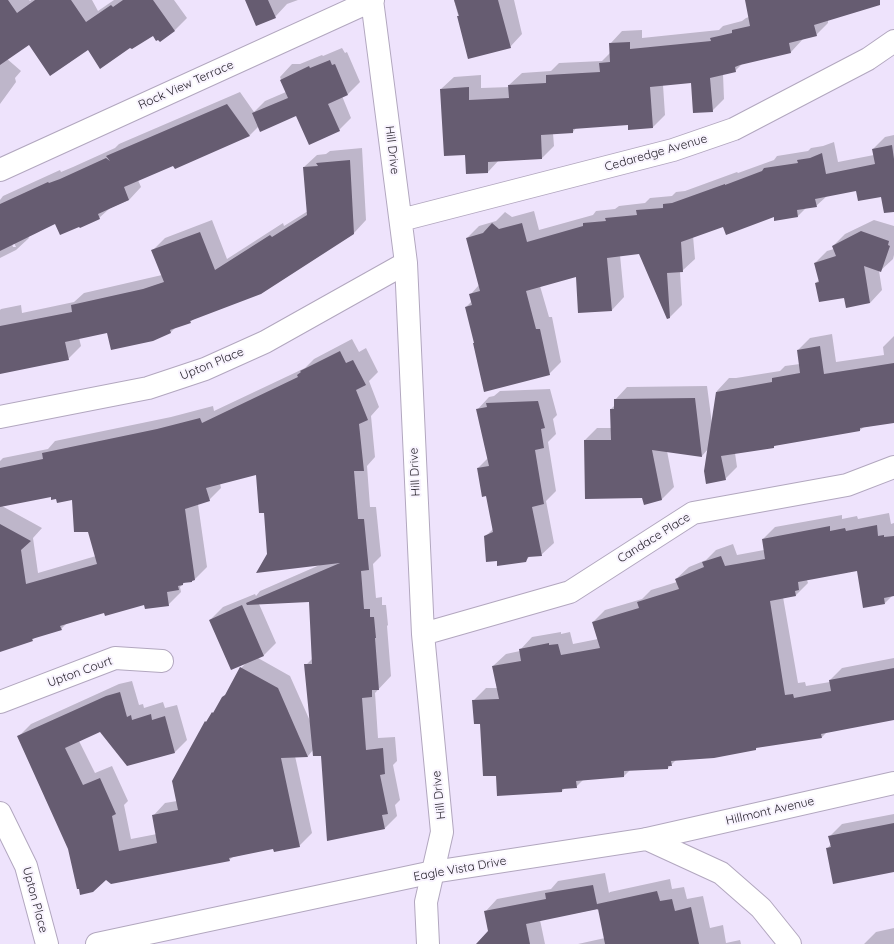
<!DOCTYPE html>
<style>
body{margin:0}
canvas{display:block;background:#eee3fc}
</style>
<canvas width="894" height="944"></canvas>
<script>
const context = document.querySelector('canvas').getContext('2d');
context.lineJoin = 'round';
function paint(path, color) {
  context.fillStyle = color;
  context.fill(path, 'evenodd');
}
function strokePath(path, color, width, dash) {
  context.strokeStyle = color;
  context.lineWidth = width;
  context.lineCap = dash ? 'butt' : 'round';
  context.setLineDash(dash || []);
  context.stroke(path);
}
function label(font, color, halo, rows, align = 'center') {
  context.font = font + ' Quicksand,sans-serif';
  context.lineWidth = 4;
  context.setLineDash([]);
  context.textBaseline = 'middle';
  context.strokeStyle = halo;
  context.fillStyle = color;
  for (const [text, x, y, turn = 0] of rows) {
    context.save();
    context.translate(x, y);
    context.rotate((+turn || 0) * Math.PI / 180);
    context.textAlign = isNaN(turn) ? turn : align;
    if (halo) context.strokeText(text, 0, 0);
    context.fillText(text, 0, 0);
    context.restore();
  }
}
paint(new Path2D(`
 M0,0H29L30,1L31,0H92L98,11L114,0H174L187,18L175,30L160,41L153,35L130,47L88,49L29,44L0,23Z
 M246,0H298L287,4L275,17Z
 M454,0H514L522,34L510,47L464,37Z
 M756,0H872L828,20V23L816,35L803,39L791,52L743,63L735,71L723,74L724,99L712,111L692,82L663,85L665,115L653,127L629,124L576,128L573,132L553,133L554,146L542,158L499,160L488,172L466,154L441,89L454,77L481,75V88L510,87L509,85L522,73L551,71L559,63L602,61L610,53V44L622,31L642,30V38L719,30L723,26L742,21L746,18L749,17Z
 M0,41L6,58L21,71L15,78L16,82L0,104Z
 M342,48L345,53L347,52L360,82L348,94L342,96L351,118L339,130L297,115L259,126L250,135L174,164L138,180L141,187L129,200L110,208L99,218L56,223L28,236L29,238L16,250L0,258V200L3,196L60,170L61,172L73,167L115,148L119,144L240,92L254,112L265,101L286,92L280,77L292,64H300L322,55L323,56ZM12,239L16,247H13L11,240Z
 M894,135V194L856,190L827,196L816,206L806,208L798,216H774L723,225L693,236L695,259L682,271L680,272L682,305L670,317L640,253L620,255L624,297L612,310L576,276L540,286L549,317H552L561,362L549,374L475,342L466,307L472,301L470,295L479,285L467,238L479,226L496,221L505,212L512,217L534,211L539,230L593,215L596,211L615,209L619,206L645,203L650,198L672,196L676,192L685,191L737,172L738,173L774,160L777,156L808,151L811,148L823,146L834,142L838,162L874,155L873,149L885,137Z
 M362,148L366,220L354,233L194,319L190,322L176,327L171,332L153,340L108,332L79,338L81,346L68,359L0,373V310L1,309L21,305L22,313L74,302L84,293L162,275L152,251L165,238L212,220L227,259L283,223L284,226L308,211L304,167L317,155L326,154L330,151Z
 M874,220L894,226V255L893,259L880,271H879L882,290L870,303L846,306L845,297L816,283L819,280L815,263L827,251L834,249L833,246L845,234Z
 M832,334L836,362L884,355L883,347L894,336V422L864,427L860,430L776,445L773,447L735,453L737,467L725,479L708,449L702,456L667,451L674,487L662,499L643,497L585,440L597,428H612L611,409L615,405V400L627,387L707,386L712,424L717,391L729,378H736L780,371L785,366L800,364L798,350L810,338Z
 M352,339L359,352L366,348L378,372L369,381L379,407L371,416L375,457L367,466L370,507H376L381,556L373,564L376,598L382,597V605H386L388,625L387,626L391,676L375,693L378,738L395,737L397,761L393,765L400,800L395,805L397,816L385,828L322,755L313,750L308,756H295L312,833L299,846L274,847L233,857L229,860L69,849L18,737L31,724L119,684L132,681L139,705L143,704L144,708L163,702L165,708L177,705L187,740L175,752L100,731L79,741L95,773L112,766L128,801L124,805L131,839L157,834L153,816L165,803L177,801L173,781L206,722L218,707L227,694L241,668L246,663L210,620L223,607L255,594L256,596L260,591L322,564L268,554L265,512L257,473L220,483L221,488L209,500L198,504L207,567L195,579L185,582L180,587L181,592L168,605L145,604L104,612L68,622L61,629L36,637L32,640L0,651V461L3,458L48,449L55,441L171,417L213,406L214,411L305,368L314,359ZM52,496L56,498L73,499L89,531L96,556L38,573L33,538L42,528L2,506ZM310,601L313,658L306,665L310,721L290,676L258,658L264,655L276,643L259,604Z
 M550,389L557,415L553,419L556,434L548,442L556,491L546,501L554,543L541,555L530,556L525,561L498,560L485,537L494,528L487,495L478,468L488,458L477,410L489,397L494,396L500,391Z
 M889,513L891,524L894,523V595L892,596L885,603L858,570L809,579L807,580L808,583L796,595L783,597L798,683L805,682L806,686L830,682V680L842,668L894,658V719L827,732L822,737L757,747L756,749L677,759L668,768L631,769L624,776L584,779L576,787L565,788L562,791L497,775L473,701L486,688H498L493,666L506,654L520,651V650L532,637L561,632V634L570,632L573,644L598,639L593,622L605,610L642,599L651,590L677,582L676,579L689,567L706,560L716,550L733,544L737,555L764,550L763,539L775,527L842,515V519L857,516L858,519Z
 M894,814V871L827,849L831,844L829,837L842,824Z
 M605,873L609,893L610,892L670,879L672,889L684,887L687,899L703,896L710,928L723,925L726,943L740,940L741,944H578L605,938L599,907L597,909L540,920L545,944H477L489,931L485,912L497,899L551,889L558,881Z
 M894,928V944H864L876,932Z`), '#0003');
paint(new Path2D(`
 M0,0H8L17,13L35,0H71L86,22L111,5L113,7L123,0H153L175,31L160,42L158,40L156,41L153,36L132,49L130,48L100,69L88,50L50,76L29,45L0,65Z
 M245,0H268L276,18L256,26Z
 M454,0H498L511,48L468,59L457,16H459Z
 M745,0H880V5L814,25L817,36L789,43L791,53L740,65L735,67L736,72L710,78L713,112L693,113L691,83L650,87L653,128L628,130V125L573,129V133L541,135L542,159L488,162V173L466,174L465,155L444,156L440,89L469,87V100L509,98L508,85L546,83V75L600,72L599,63L610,62L609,43L630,42V49L711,41L710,38L732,33V30L750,26Z
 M330,60L332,65L335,64L348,95L328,104L340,131L309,145L296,116L260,132L252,113L288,98L280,80L309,66L310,68Z
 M227,104L250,136L175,169L173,166L124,187L129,200L98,214L100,219L80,228L79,227L60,235L55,224L0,251V204L48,182L49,183L60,179L106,158L110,161L106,156Z
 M892,145L894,159V212L884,213L881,197L858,201L856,191L815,199L817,207L797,210L798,217L774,221V217L726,235L723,227L681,242L683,272L667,273L670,318L667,319L639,254L607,258L612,311L578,313L576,277L526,291L536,329H540L550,375L484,392L473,343H474L465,307L472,305L469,294L480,291L466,238L483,233L492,223L499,229L522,223L527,242L583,226V223L606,221L605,218L637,215L636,210L663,208V204L672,203L725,184V185L762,171L764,168L798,163L797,160L810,158L822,153L826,174L875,164L872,149Z
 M350,160L354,234L261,294L190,321L191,323L170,330L171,333L153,341L111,350L107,333L65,342L69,360L0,374V326L72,312L71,305L143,289L164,282L151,250L200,232L215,270L270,235L272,237L307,215L303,167L318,166L316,163Z
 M861,231L889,241L888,245L890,246L881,272L864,266L870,303L846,308L844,298L819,302L815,283L819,282L814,263L836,256L832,246Z
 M820,346L824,374L894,363V423L860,428V431L774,446V448L721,456L726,480L706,484L704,471L716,392L772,382V378L800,373L797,350Z
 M340,351L346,363L353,360L366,385L356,390L368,420L359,424L364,471H354L358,519H364L369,570L361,571L364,609H370V617H374L376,638H375L379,690H372V697L362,698L366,750L383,748L385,774L380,775L388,814L382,815L385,829L327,841L321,756H313L304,664H312L309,602L247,605L246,603L340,563L256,573L267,554L264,513H259L256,475L206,488L210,501L185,509L195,580L192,581V582L183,583V585L178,586L179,590L167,592L169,606L145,609L144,605L105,616L104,613L60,626L62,630L32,639L33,641L0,652V524L31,541L21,550L26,584L97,564L88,532H74L72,500L57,503L56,499L51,500V497L0,507V468L43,459L42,453L157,429L200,418L202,423L298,377L297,375L301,372L300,371Z
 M695,398L702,457L652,450L662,500L644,505L642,498L585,499L584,440H611L610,409H614V399Z
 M538,401L545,428L541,429L544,448L535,450L544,504L532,507L542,556L528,557L526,562L497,566V561L486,562L484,536L493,532L486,496L482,497L477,468L489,466L476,409L487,407L486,403Z
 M877,525L878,536L884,535V537L894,536V596L884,598L885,604L863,608L857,571L798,582L799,590L795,591L796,596L770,601L785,695L793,694L794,698L831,691L829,680L894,668V720L821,734L822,738L756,748V750L714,758L671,761L672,766H668V769L624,771V777L576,781L577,788L562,789V792L497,796L496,776H483L480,724H474L472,700L499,699L492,666L521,661L519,649L549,643V645L558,644L561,655L600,648L592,622L639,608L637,602L679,589L675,579L704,567L702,562L721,556L725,566L765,559L762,539L830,526V531L845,528L846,531Z
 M242,605L264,656L231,670L209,620Z
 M240,667L278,688L308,757L281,758L300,847L274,852L273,849L229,858L230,861L111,884L106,880L93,892L80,895L79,889H77L68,849L17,736L106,696L120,692L127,717L131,715L132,720L151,714L152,720L165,716L175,753L127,766L100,732L65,748L83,785L100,778L116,814L112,816L119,851L157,843L152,815L178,810L172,781L205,721L206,722L212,712L213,713L222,697L225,695Z
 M894,823V872L833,884L826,848L831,847L828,836Z
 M593,885L598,909L526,924L530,944H476L488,931L484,911L546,899L545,893Z
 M657,891L660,901L672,899L675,911L691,907L699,944H605L597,904Z`), '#665c71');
const street = new Path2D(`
 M372,0L406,263L423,634L442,832L426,902L428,944
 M0,170L373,0
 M401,220L673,150L734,129L868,59L894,41
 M0,417L148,388L205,369L265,342L406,263
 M423,634L570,592L693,513L847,485L894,467
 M0,702L115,658L162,661
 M0,813L26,866L47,944
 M647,839L894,783`);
const secondary = new Path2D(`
 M97,944L433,872L647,839L721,873L761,908L790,944`);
strokePath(street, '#b2a7bf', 24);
strokePath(secondary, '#b2a7bf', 24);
strokePath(street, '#fff', 22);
strokePath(secondary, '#fff', 22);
label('12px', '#201c25', '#f8f3fe', [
 ["Rock View Terrace",186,85,-24],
 ["Hill Drive",392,150,83],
 ["Cedaredge Avenue",656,153,-16],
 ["Upton Place",212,364,-22],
 ["Hill Drive",415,472,-93],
 ["Candace Place",654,538,-32],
 ["Upton Court",80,672,-20],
 ["Hill Drive",439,795,-96],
 ["Hillmont Avenue",770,811,-13],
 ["Eagle Vista Drive",460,869,-10],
 ["Upton Place",35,900,75]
]);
</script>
